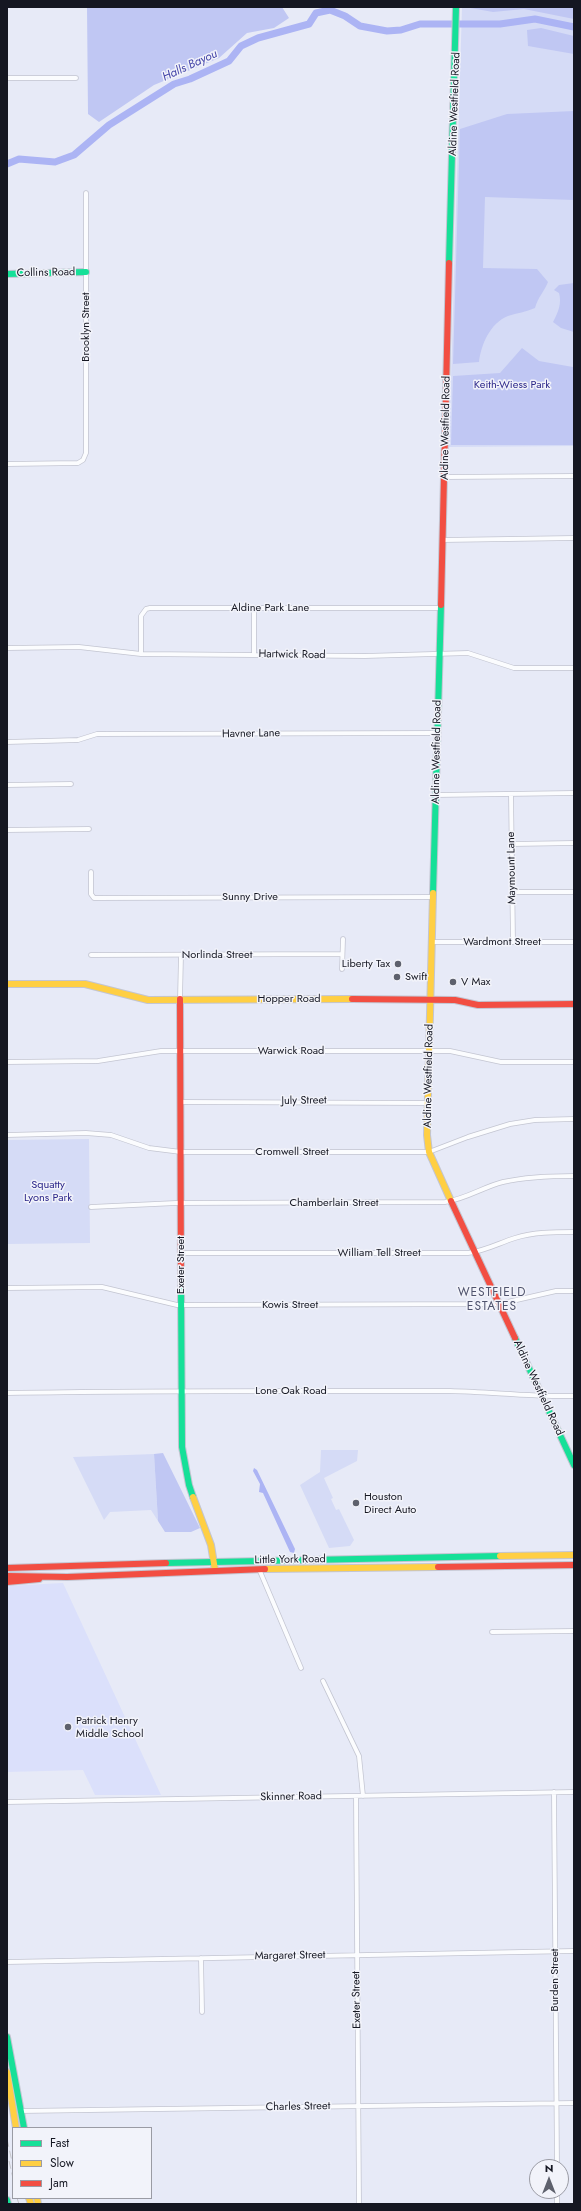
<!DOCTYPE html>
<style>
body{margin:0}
#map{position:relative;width:581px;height:2211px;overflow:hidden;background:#e7eaf7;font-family:Jost,sans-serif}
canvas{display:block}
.frame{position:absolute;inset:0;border:8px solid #151722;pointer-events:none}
.legend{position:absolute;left:12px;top:2127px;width:140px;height:72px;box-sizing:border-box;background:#f2f3fa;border:1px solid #9a9ba4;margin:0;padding:5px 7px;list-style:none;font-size:12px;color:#151722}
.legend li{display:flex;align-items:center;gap:8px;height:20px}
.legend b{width:20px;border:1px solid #9a9ba4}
.north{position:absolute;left:529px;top:2159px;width:40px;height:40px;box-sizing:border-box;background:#f2f3fa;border:1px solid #9a9ba4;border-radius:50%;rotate:0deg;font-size:11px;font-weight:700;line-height:16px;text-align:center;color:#151722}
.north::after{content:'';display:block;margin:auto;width:14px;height:18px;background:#5e616d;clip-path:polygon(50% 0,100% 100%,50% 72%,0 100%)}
</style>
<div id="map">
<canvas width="581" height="2211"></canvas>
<div class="frame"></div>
<ul class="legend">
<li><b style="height:5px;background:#16e098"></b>Fast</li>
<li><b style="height:5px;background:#ffcf43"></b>Slow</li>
<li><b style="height:5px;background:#f24e42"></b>Jam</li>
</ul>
<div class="north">N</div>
</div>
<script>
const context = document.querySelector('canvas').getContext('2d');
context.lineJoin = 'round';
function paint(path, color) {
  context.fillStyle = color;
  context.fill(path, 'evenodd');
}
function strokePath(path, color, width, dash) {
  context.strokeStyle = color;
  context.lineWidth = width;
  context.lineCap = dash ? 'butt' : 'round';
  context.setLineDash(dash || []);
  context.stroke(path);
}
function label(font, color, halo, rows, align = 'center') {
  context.font = font + ' Jost,sans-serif';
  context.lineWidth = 3;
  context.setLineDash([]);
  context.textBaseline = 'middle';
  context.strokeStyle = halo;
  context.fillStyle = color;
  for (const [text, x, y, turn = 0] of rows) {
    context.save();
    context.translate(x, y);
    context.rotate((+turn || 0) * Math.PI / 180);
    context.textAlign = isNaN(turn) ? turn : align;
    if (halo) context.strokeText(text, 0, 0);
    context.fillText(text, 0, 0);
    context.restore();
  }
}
paint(new Path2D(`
 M63,1583L161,1795H95L83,1770L7,1772V1586Z`), '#dbe0fb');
paint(new Path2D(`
 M462,7H574V446L449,447Z
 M89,1139L90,1243L7,1244V1140Z
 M321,1450H358L357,1461L324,1478L333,1498L331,1499L336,1510L339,1509L354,1540L350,1546L329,1548L300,1485L320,1472Z
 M154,1454L158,1521L151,1510L110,1512L104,1520L73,1457Z`), '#d5dbf6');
paint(new Path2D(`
 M87,7H282L289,18L274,28L247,33L219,58L154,85L99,122L88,114Z
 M465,7H574V19L524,9L493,12Z
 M541,28L574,36V54L528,46L527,30Z
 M574,111V200L485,197L483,268L537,269L548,282C544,292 538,297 535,308C526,312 517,313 508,316C490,323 481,345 479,362L453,364L460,129L507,114Z
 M574,283V332L561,328L553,322C558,313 562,303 559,293L554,290L559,285Z
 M522,348L539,361L573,367L574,366V445H451L453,376L500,373Z
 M163,1453L200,1528L191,1532H165L158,1521L154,1454Z`), '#c0c7f3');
paint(new Path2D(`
 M254,1468L257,1470L295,1549L294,1553L290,1552L263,1493L259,1492L260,1484L253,1471Z`), '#acb4f4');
strokePath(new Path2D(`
 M7,164L19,159L55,162L74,155L109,125L174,84L190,79L229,61L241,46L258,38L309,24L316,13L330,10L345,16L360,26L387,31L401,30L420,24H500L535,19L574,27`), '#acb4f4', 7);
const street = new Path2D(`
 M7,78H76
 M7,464L78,463L83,460L86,453V193
 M445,477L574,476
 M443,540L574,538
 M254,608V654
 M7,648L79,647L141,654L365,656L468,653L514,668H574
 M141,654V616L146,609L150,608H441
 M7,742L78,740L97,734L437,733
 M7,785L71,784
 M511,794L513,942
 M436,795L574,793
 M7,830L89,829
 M512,844L574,843
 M91,872V894L94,898L433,897
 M513,892H574
 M431,942H574
 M91,955L342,954
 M342,969L343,939
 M180,999L181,955
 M7,1062L98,1061L161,1051H450L501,1062H574
 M181,1102L427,1103
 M7,1135L86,1133L111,1135L149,1148L181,1152H429L468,1137L510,1124L535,1120L574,1119
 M91,1207L176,1203L445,1202C466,1199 483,1187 503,1182C526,1177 551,1176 574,1176
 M182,1253H468C485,1251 499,1243 515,1238C533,1232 555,1232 574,1232
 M7,1288L102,1287L177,1305H186L499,1304L556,1291H574
 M7,1393C155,1390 303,1391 450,1391C492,1392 533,1397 574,1396
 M259,1569L301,1668
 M492,1632L574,1631
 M323,1681L359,1756L363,1796
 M554,1792L557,2167
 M356,1796L359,2204
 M7,1802L574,1792
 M201,1958L202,2012
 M7,1962L574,1951
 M21,2111L574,2103
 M557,2191V2204`);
const fast = new Path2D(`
 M449,263L456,7
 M7,274L86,272
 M433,893L441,605
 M181,1285L182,1447L189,1485L193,1497
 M515,1338L574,1465
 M166,1563L500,1556
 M7,2037L24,2128
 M7,2200L8,2204`);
const slow = new Path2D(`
 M433,893L427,1135L429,1152L451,1201
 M7,984H85L148,1000L352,999
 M193,1497L211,1545L215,1570
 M500,1556L574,1555
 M265,1569L438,1567
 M7,2072L16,2128
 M29,2198L31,2204
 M37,2198L38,2204`);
const jam = new Path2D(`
 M441,605L449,263
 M180,999L181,1285
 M352,999L455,1000L478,1005L574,1004
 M451,1201L515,1338
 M438,1567L574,1565
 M7,1568L166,1563
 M7,1576L67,1577L265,1569
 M7,1582L39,1579`);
strokePath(street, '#c3c5d1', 5.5);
strokePath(fast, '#c3c5d1', 8);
strokePath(slow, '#c3c5d1', 8);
strokePath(jam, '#c3c5d1', 8);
strokePath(street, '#fbfcfe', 4);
strokePath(fast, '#16e098', 6);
strokePath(slow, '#ffcf43', 6);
strokePath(jam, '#f24e42', 6);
strokePath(new Path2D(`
 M7,2139L13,2166
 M9,2161L13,2178
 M17,2198L19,2204`), '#c6c6ca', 1, [8, 4]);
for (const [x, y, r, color] of [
 [398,964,4,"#5e616d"],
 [397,977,4,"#5e616d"],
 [453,982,4,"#5e616d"],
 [356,1503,4,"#5e616d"],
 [68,1727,4,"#5e616d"]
]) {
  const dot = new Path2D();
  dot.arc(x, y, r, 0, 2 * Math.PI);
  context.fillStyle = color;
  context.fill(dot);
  strokePath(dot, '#f2f3fa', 1.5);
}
label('11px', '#151722', '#f2f3fa', [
 ["Aldine Westfield Road",455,104,-88],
 ["Collins Road",46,273,-1],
 ["Brooklyn Street",86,327,-90],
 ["Aldine Westfield Road",446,428,-89],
 ["Aldine Park Lane",270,608],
 ["Hartwick Road",292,655,1],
 ["Havner Lane",251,734,-1],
 ["Aldine Westfield Road",437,752,-89],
 ["Maymount Lane",512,868,-91],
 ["Sunny Drive",250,897],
 ["Wardmont Street",502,942],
 ["Norlinda Street",217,955],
 ["Hopper Road",289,999],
 ["Warwick Road",291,1051],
 ["Aldine Westfield Road",429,1076,-89],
 ["July Street",304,1101,-1],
 ["Cromwell Street",292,1152],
 ["Chamberlain Street",334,1203],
 ["William Tell Street",379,1253],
 ["Exeter Street",181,1265,-90],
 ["Kowis Street",290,1305],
 ["Aldine Westfield Road",538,1388,65],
 ["Lone Oak Road",291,1391],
 ["Little York Road",290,1560,-1],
 ["Skinner Road",291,1797,-1],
 ["Margaret Street",290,1956,-1],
 ["Burden Street",555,1980,-90],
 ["Exeter Street",357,2000,-91],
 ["Charles Street",298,2107,-1]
]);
label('11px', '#2e298b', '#f2f3fa', [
 ["Keith-Wiess Park",512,385],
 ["Squatty",48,1185],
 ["Lyons Park",48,1198]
]);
label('11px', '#151722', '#f2f3fa', [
 ["Liberty Tax",390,964,"right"],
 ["Swift",405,977],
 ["V Max",461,982],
 ["Houston",364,1497],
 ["Direct Auto",364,1510],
 ["Patrick Henry",76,1721],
 ["Middle School",76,1734]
], 'left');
label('italic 12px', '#4344a8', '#f2f3fa', [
 ["Halls Bayou",190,66,-25]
]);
context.letterSpacing = '1px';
label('12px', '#4f536d', '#f2f3fa', [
 ["WESTFIELD",492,1293],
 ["ESTATES",492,1307]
]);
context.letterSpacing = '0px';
</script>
